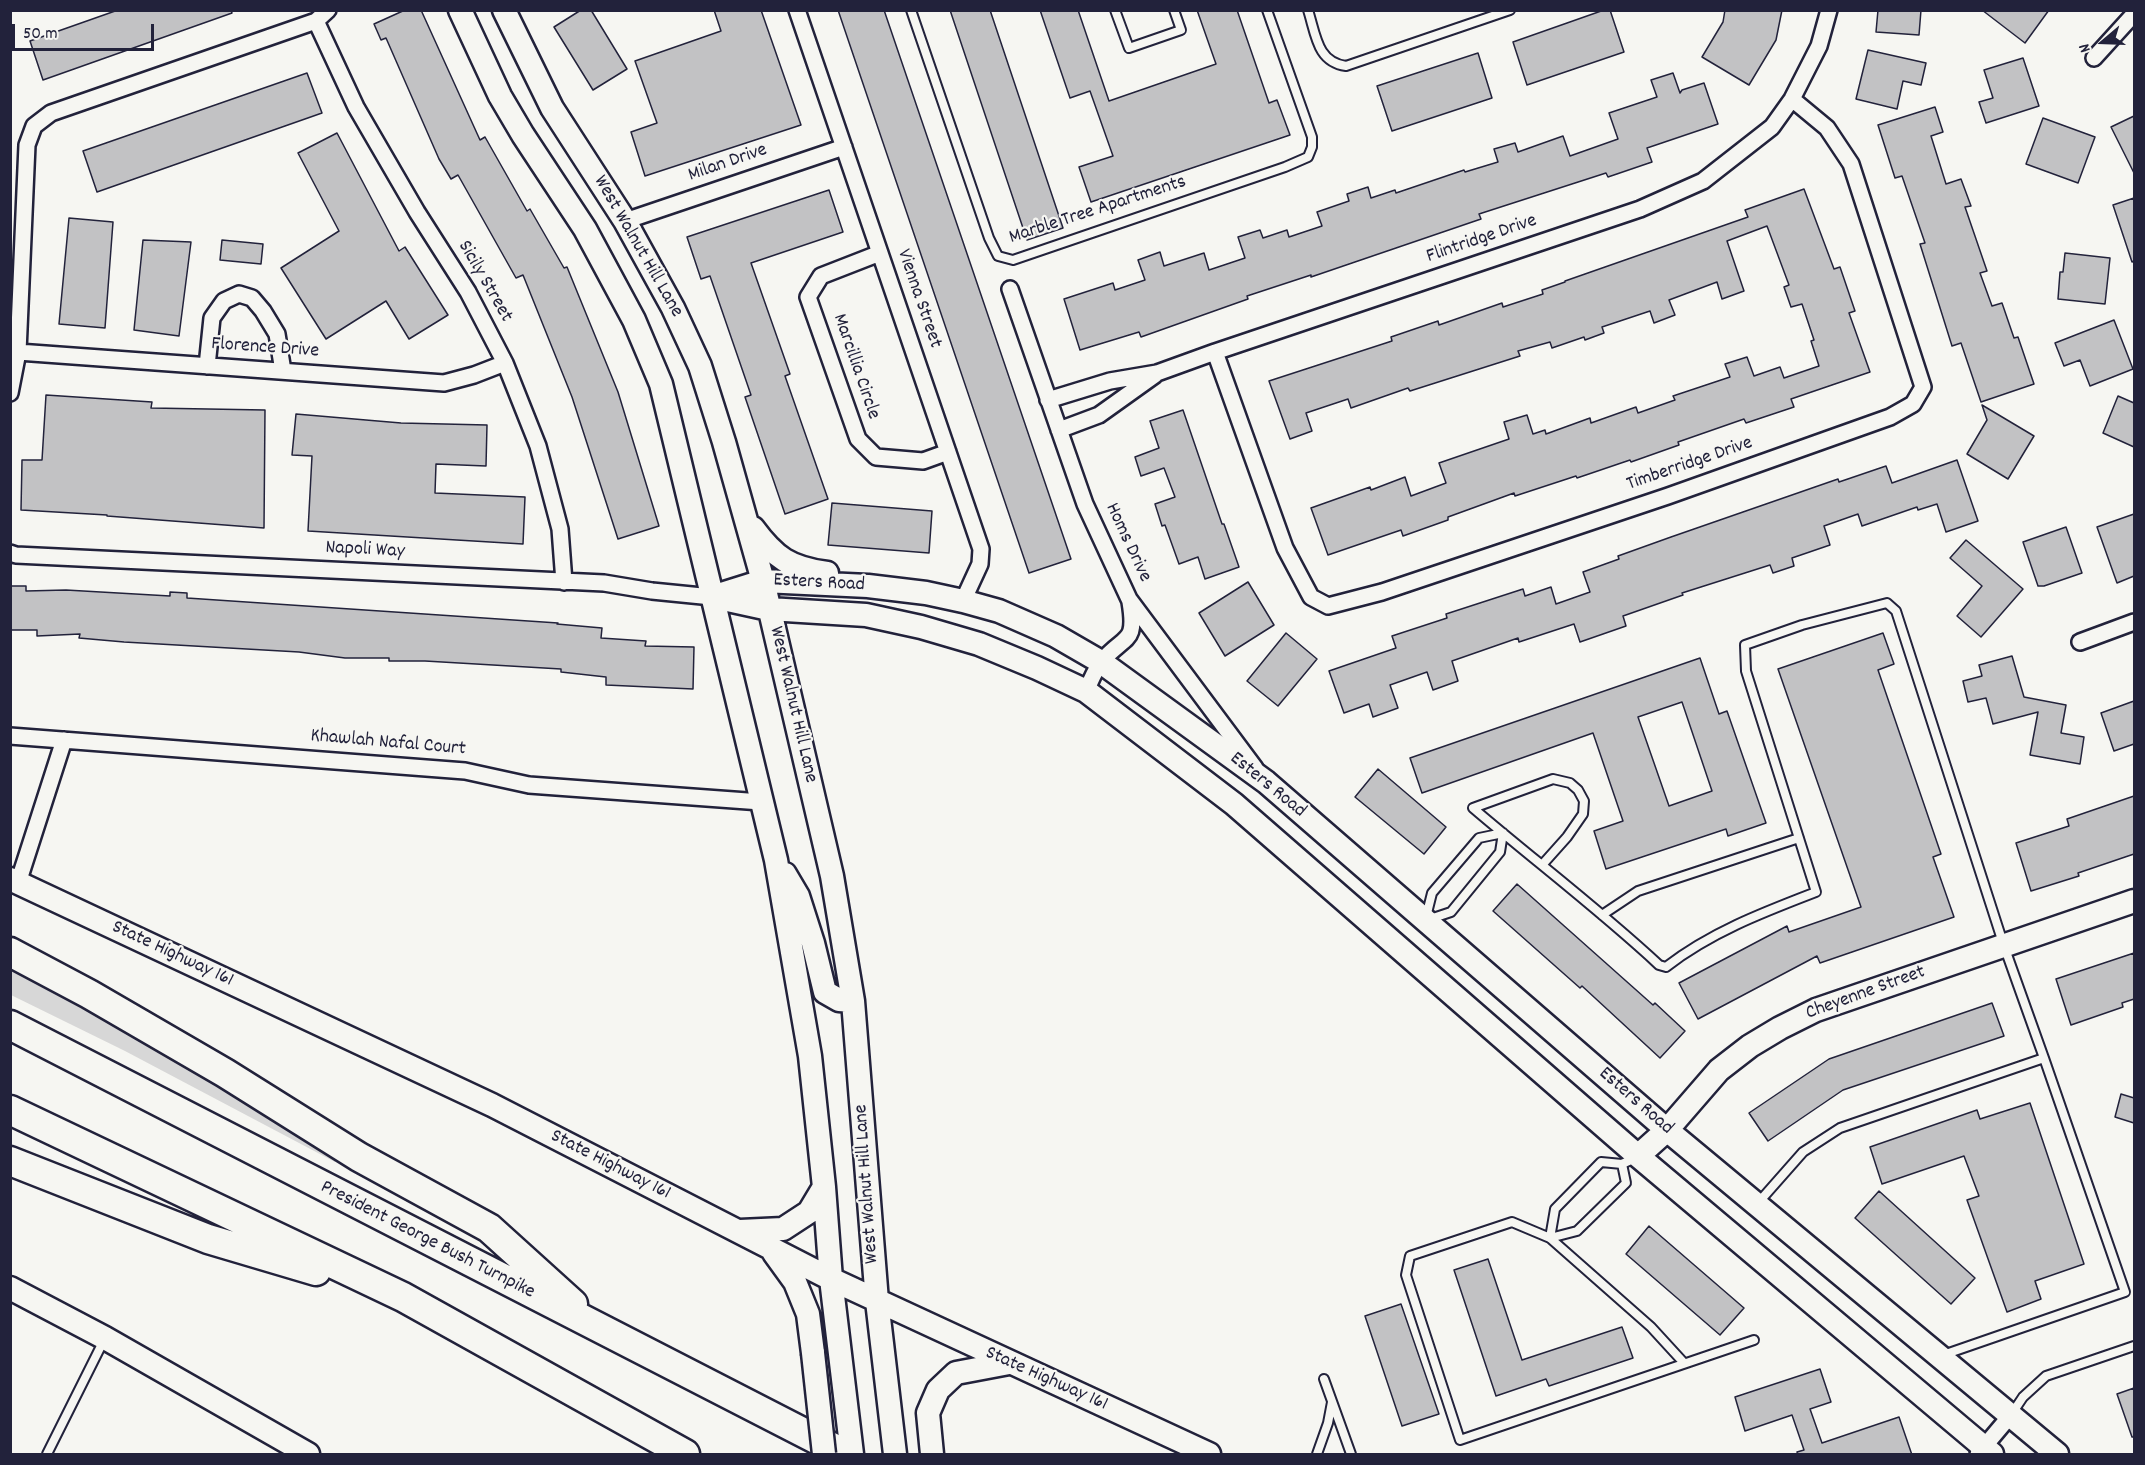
<!DOCTYPE html>
<style>
body{margin:0}
#map{position:relative;width:2145px;height:1465px;overflow:hidden;background:#f6f6f2;font-family:Dekko,sans-serif}
canvas{display:block}
.frame{position:absolute;inset:0;border:12px solid #22223b;pointer-events:none}
.north{position:absolute;left:2073px;top:12px;width:60px;height:60px;-webkit-text-stroke:4px #f6f6f2;paint-order:stroke;rotate:251deg;font-size:16px;font-weight:700;line-height:24px;text-align:center;color:#22223b}
.north::after{content:'';display:block;margin:auto;width:21px;height:27px;background:#22223b;clip-path:polygon(50% 0,100% 100%,50% 72%,0 100%)}
.scale{position:absolute;left:12px;top:24px;width:142px;height:27px;box-sizing:border-box;border:3px solid #22223b;border-top:0;padding-left:8px;font-size:18px;line-height:21px;white-space:nowrap;color:#22223b;-webkit-text-stroke:4px #f6f6f2;paint-order:stroke}
</style>
<div id="map">
<canvas width="2145" height="1465"></canvas>
<div class="frame"></div>
<div class="north">N</div>
<div class="scale">50 m</div>
</div>
<script>
const context = document.querySelector('canvas').getContext('2d');
context.lineJoin = 'round';
function paint(path, color) {
  context.fillStyle = color;
  context.fill(path, 'evenodd');
}
function strokePath(path, color, width, dash) {
  context.strokeStyle = color;
  context.lineWidth = width;
  context.lineCap = dash ? 'butt' : 'round';
  context.setLineDash(dash || []);
  context.stroke(path);
}
function label(font, color, halo, rows, align = 'center') {
  context.font = font + ' Dekko,sans-serif';
  context.lineWidth = 4.5;
  context.setLineDash([]);
  context.textBaseline = 'middle';
  context.strokeStyle = halo;
  context.fillStyle = color;
  for (const [text, x, y, turn = 0] of rows) {
    context.save();
    context.translate(x, y);
    context.rotate((+turn || 0) * Math.PI / 180);
    context.textAlign = isNaN(turn) ? turn : align;
    if (halo) context.strokeText(text, 0, 0);
    context.fillText(text, 0, 0);
    context.restore();
  }
}
paint(new Path2D(`
 M10,966L75,1000L339,1156L335,1162L125,1051L11,995Z`), '#d7d7d7');
const building = new Path2D(`
 M118,10H231L232,13L43,80L30,41Z
 M405,10H421L480,140L485,137L527,211L530,209L564,268L567,267L618,392L659,526L618,539L572,397L523,275L516,278L458,175L451,179L439,159L386,38L381,40L374,24Z
 M581,10H591L627,69L593,90L554,27Z
 M714,10H761L801,125L645,176L631,132L657,123L635,61L721,31Z
 M838,10H884L1071,559L1029,573Z
 M950,10H990L1063,228L1027,240Z
 M1040,10H1078L1109,101L1216,64L1197,10H1237L1269,103L1277,100L1290,135L1091,202L1079,167L1113,156L1090,91L1070,98Z
 M1604,10H1610L1624,52L1527,85L1513,42Z
 M1725,10H1782L1776,40L1749,85L1702,57L1723,22Z
 M1878,10H1921L1919,35L1876,32Z
 M1982,10H2049L2025,43Z
 M1868,50L1926,63L1921,85L1903,81L1897,109L1856,99Z
 M1478,53L1492,98L1392,131L1377,86Z
 M2023,58L2039,106L1986,123L1979,102L1993,98L1984,70Z
 M307,73L322,113L97,192L83,151Z
 M1673,73L1680,93L1682,90L1704,83L1718,124L1647,148L1652,162L1608,177L1606,173L1479,214L1481,219L1311,277V275L1247,296L1248,299L1141,337L1139,332L1080,350L1064,299L1113,283L1115,290L1145,280L1138,260L1160,252L1164,266L1204,253L1209,270L1245,258L1238,237L1260,230L1263,238L1287,230L1289,237L1322,226L1317,212L1349,201L1347,194L1368,187L1371,198L1395,190L1396,193L1464,170L1465,172L1498,162L1494,149L1515,143L1518,152L1563,136L1570,156L1618,139L1609,113L1657,97L1651,80Z
 M1935,107L1943,132L1931,136L1946,184L1961,179L1971,206L1965,207L1987,271L1980,273L1992,306L2002,303L2014,338L2018,337L2034,384L1981,402L1961,343L1952,346L1920,244L1925,243L1902,176L1895,178L1878,125Z
 M2134,116V173L2111,127Z
 M2043,118L2095,137L2078,183L2026,164Z
 M337,133L399,251L405,247L448,315L409,339L386,301L326,339L281,268L339,231L298,153Z
 M1804,189L1834,269L1840,267L1855,311L1849,313L1870,372L1791,399L1794,407L1746,423L1744,419L1678,442L1679,445L1631,462L1630,460L1577,478L1576,476L1515,496L1514,493L1448,517V520L1403,536L1401,530L1328,555L1311,508L1370,487L1371,490L1405,477L1411,496L1446,483L1439,463L1509,439L1504,422L1527,415L1533,434L1545,430L1546,434L1590,418L1591,423L1636,407L1638,413L1675,400L1673,396L1730,377L1725,364L1747,357L1754,376L1780,367L1784,378L1819,366L1811,341L1814,340L1802,304L1791,307L1784,287L1789,285L1767,226L1727,241L1744,291L1722,299L1717,282L1669,300L1675,315L1654,323L1650,311L1602,327L1604,333L1585,340L1584,337L1552,348L1550,342L1518,351L1520,356L1410,391L1408,388L1351,408L1348,399L1306,413L1312,431L1290,439L1269,381L1392,341L1391,337L1438,321L1439,325L1502,303L1503,307L1543,294L1542,290L1565,282V281L1748,217L1745,210Z
 M829,190L843,232L751,263L790,374L785,376L828,499L785,514L745,397L751,395L710,276L701,279L687,237Z
 M2134,198V261L2132,262L2113,205Z
 M69,218L113,222L105,328L59,324Z
 M143,240L191,242L179,336L134,330Z
 M222,240L263,244L261,264L220,260Z
 M2065,253L2110,258L2105,304L2058,299L2060,272H2063Z
 M2114,320L2133,369L2090,386L2080,360L2064,366L2055,343Z
 M46,395L152,402L151,408L265,410L264,528L107,516V515L21,510L22,460H42Z
 M2118,396L2134,403V447L2103,433Z
 M1982,405L2034,436L2008,479L1967,454L1987,420Z
 M1183,410L1222,524H1224L1239,567L1205,579L1198,557L1179,564L1165,525L1162,526L1155,504L1175,497L1164,468L1141,476L1135,457L1159,448L1150,421Z
 M296,414L401,423L487,425L486,466L436,464L435,493L525,497L523,544L308,531L312,456L292,455Z
 M1957,460L1978,521L1946,532L1937,504L1918,510L1917,507L1862,526L1858,514L1824,526L1830,545L1792,558L1794,566L1773,573L1770,565L1682,593L1683,595L1623,616L1626,626L1580,642L1574,624L1519,642L1518,638L1452,661L1458,681L1433,690L1427,672L1390,685L1398,708L1373,717L1369,704L1344,713L1329,671L1396,648L1392,636L1447,618L1446,614L1523,589L1525,596L1551,587L1556,604L1590,592L1583,572L1619,559L1618,556L1671,537L1838,479L1839,482L1886,466L1892,483Z
 M832,503L932,511L929,553L828,545Z
 M2134,514V576L2117,583L2097,527Z
 M2066,527L2082,573L2044,586H2038L2023,542Z
 M1966,540L2023,589L1981,637L1957,616L1982,586L1950,558Z
 M1248,582L1274,625L1225,656L1199,613Z
 M10,586H26V591L66,590L170,596V592L187,593V598L558,623L557,624L602,628L601,638L646,641L645,646L694,647L693,689L606,685V677L561,672V669L425,661H389V658H345L299,652L124,642L79,638L80,634L37,636V630H10Z
 M1286,633L1317,659L1278,706L1247,681Z
 M1883,633L1894,664L1878,670L1941,854L1933,857L1954,917L1820,963L1817,956L1698,1019L1679,983L1787,926L1789,932L1861,907L1778,669Z
 M2012,656L2024,697L2066,705L2061,733L2084,737L2080,764L2030,755L2038,712L1993,724L1986,698L1968,702L1963,681L1982,676L1979,665Z
 M1700,658L1719,714L1727,711L1766,823L1728,836L1726,829L1606,869L1594,831L1623,821L1593,733L1422,793L1410,758ZM1682,702L1712,791L1669,806L1638,717Z
 M2134,701V744L2114,751L2101,713Z
 M1378,769L1446,827L1424,854L1355,797Z
 M2134,796V854L2078,873L2079,876L2031,891L2016,843L2069,826L2067,819Z
 M1517,884L1653,1005L1655,1003L1685,1031L1660,1058L1582,986L1580,988L1493,911Z
 M2134,953V999L2122,1003L2123,1007L2071,1025L2056,979Z
 M1992,1003L2004,1036L1843,1090L1768,1141L1749,1113L1829,1059Z
 M2121,1094L2134,1098V1123L2115,1117Z
 M2030,1103L2084,1264L2035,1281L2041,1299L2007,1312L1967,1200L1979,1196L1964,1156L1882,1184L1870,1147L1977,1110L1980,1119Z
 M1879,1191L1975,1278L1951,1304L1855,1218Z
 M1649,1226L1744,1308L1720,1335L1626,1254Z
 M1488,1259L1522,1360L1622,1327L1633,1358L1549,1386L1546,1379L1496,1396L1454,1270Z
 M1401,1304L1439,1414L1402,1426L1365,1316Z
 M1820,1369L1831,1402L1810,1409L1822,1443L1899,1417L1912,1455H1798L1797,1452L1804,1450L1792,1415L1745,1431L1735,1397Z
 M2134,1388V1437H2132L2117,1394Z`);
paint(building, '#c2c2c4');
strokePath(building, '#22223b', 1.5);
const lane = new Path2D(`
 M911,10L989,238L998,256L1013,260L1285,167L1308,157L1312,147V137L1267,10
 M1115,10L1129,48L1181,30L1174,10
 M1308,10C1316,35 1317,62 1346,66L1510,10
 M1542,865L1567,837L1583,814L1584,801L1578,790L1570,783L1553,779L1473,808C1535,861 1600,910 1659,965L1666,967C1711,932 1764,912 1816,892L1746,671L1745,645L1802,625L1887,603L1896,611L2004,946L2044,1058
 M1602,915L1638,891L1799,838
 M1426,917L1432,893L1479,838L1503,833
 M1430,919L1451,912L1500,852L1503,833
 M1758,1203L1803,1152L1840,1128L2044,1058L2125,1292L1943,1355
 M1550,1238L1555,1209L1601,1162L1622,1164L1635,1158
 M1550,1238L1577,1231L1626,1183L1622,1164
 M1684,1363L1651,1327L1550,1238L1512,1222L1410,1256L1406,1275L1460,1440L1754,1340
 M1324,1379L1351,1454
 M2011,1415L2023,1397L2046,1376L2134,1346
 M47,1454L104,1340
 M1317,1454L1328,1423L1332,1402`);
const street = new Path2D(`
 M797,10L981,549L980,564L963,601
 M316,21L356,107L417,212L468,292L505,363L538,446L560,529L564,582
 M2094,58L2134,14
 M625,221L844,147
 M880,253L821,276L808,297L858,439L876,457L923,461L948,452
 M1010,289L1085,504L1129,599L1255,768
 M18,352L444,383L474,375L505,363
 M1215,352L1285,548L1311,597L1328,606L1382,592L1668,496L1890,417L1913,404L1923,387L1851,164L1827,128L1792,99
 M207,366L212,318L224,301L239,294L252,298L263,311L277,334L283,371
 M10,393L18,352L27,145L34,126L51,113L316,21L328,10
 M1048,400L1110,381L1157,373L1215,352L1640,209L1703,181L1772,127L1792,99L1819,46L1829,10
 M1059,430L1099,415L1155,375
 M10,553L16,555L604,583L652,591L712,597
 M2080,642L2134,622
 M1086,691C1091,681 1095,669 1102,661C1125,634 1137,645 1130,602
 M10,736L465,771L529,785L761,802
 M18,883L64,740
 M1978,1454L2010,1416`);
const secondary = new Path2D(`
 M460,10L500,96L523,135L585,229L634,320L661,384L776,860L810,1056L824,1187L831,1279L852,1454
 M504,10L552,108L625,221L673,308L700,366L724,442L763,581L832,876L853,1001L877,1301L895,1454
 M753,528C775,558 790,568 827,573
 M712,597L763,581L868,586L926,593L963,601L999,611L1056,636L1101,662L1266,782L1667,1130L2057,1454
 M714,597L769,609L866,615L921,627L979,644L1037,668L1086,691L1234,804L1638,1156L1992,1454
 M785,874L798,896L813,943L825,992L839,1000L853,1001
 M10,879L492,1105L831,1279L1209,1454
 M1638,1156L1667,1130L1719,1070L1750,1046L1780,1028L1816,1010L2134,901
 M740,1231L783,1229L809,1212L824,1187
 M774,1253L795,1282L808,1314L813,1353
 M10,1288L105,1338L308,1454
 M932,1454L928,1413L938,1390L956,1373L1009,1363`);
const highway = new Path2D(`
 M10,952L89,994L225,1073L359,1157L489,1228L573,1304
 M10,1025L845,1454
 M10,1110L403,1297L685,1454
 M10,1161L208,1239L316,1271`);
strokePath(lane, '#22223b', 12);
strokePath(street, '#22223b', 20);
strokePath(secondary, '#22223b', 27);
strokePath(highway, '#22223b', 33);
strokePath(lane, '#f6f6f2', 8);
strokePath(street, '#f6f6f2', 15);
strokePath(secondary, '#f6f6f2', 22);
strokePath(highway, '#f6f6f2', 28);
const secondaryBridge = new Path2D(`
 M813,1353L824,1454`);
strokePath(secondaryBridge, '#22223b', 27, []);
strokePath(secondaryBridge, '#f6f6f2', 22);
label('20px', '#22223b', '#f6f6f2', [
 ["Milan Drive",728,164,-19],
 ["Marble Tree Apartments",1098,211,-18],
 ["Flintridge Drive",1482,240,-19],
 ["West Walnut Hill Lane",637,247,60],
 ["Sicily Street",484,282,60],
 ["Vienna Street",918,299,71],
 ["Florence Drive",265,349,4],
 ["Marcillia Circle",855,367,71],
 ["Timberridge Drive",1690,465,-19],
 ["Homs Drive",1127,543,65],
 ["Napoli Way",365,551,3],
 ["Esters Road",819,584,3],
 ["West Walnut Hill Lane",792,705,77],
 ["Khawlah Nafal Court",388,744,5],
 ["Esters Road",1267,786,39],
 ["State Highway 161",172,955,25],
 ["Cheyenne Street",1866,994,-20],
 ["Esters Road",1635,1102,41],
 ["State Highway 161",610,1166,27],
 ["West Walnut Hill Lane",868,1184,-94],
 ["President George Bush Turnpike",427,1241,27],
 ["State Highway 161",1046,1380,24]
]);
</script>
